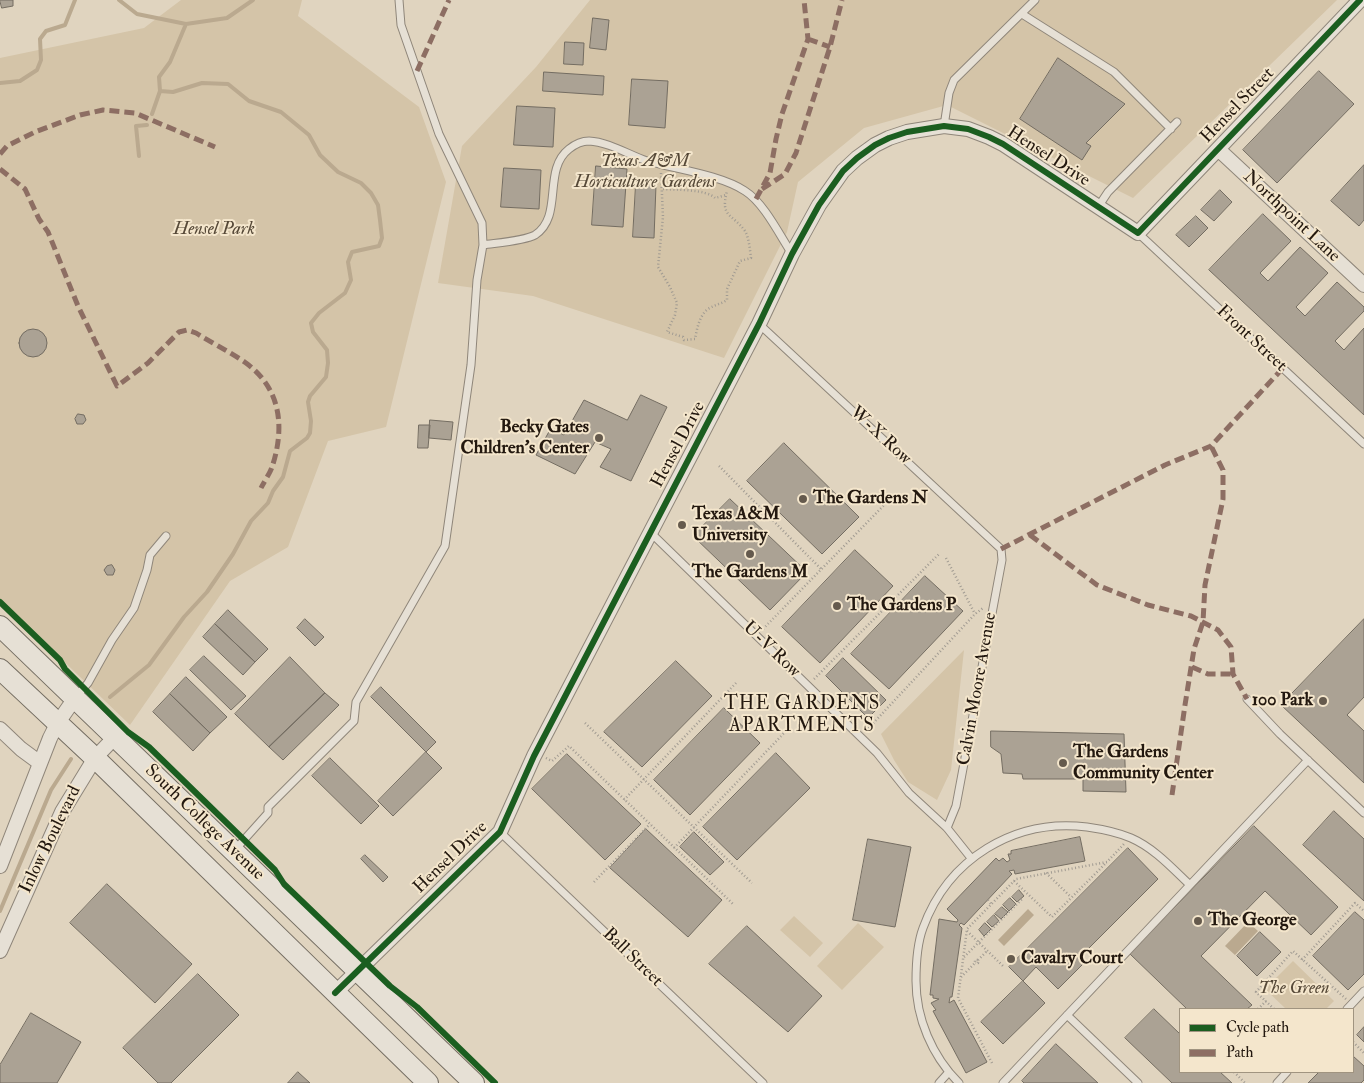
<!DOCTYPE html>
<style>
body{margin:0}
#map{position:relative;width:1364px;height:1083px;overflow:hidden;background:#e0d4bf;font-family:"IM FELL Double Pica",serif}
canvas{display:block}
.legend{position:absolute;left:1179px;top:1008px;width:175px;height:65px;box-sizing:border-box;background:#f4e6cc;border:1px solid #a09480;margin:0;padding:6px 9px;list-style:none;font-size:15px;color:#23180f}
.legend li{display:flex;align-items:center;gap:10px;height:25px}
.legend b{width:25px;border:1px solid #a09480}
</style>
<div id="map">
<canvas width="1364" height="1083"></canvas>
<ul class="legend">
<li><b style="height:6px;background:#1b5e20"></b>Cycle path</li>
<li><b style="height:6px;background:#8d6e63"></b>Path</li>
</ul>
</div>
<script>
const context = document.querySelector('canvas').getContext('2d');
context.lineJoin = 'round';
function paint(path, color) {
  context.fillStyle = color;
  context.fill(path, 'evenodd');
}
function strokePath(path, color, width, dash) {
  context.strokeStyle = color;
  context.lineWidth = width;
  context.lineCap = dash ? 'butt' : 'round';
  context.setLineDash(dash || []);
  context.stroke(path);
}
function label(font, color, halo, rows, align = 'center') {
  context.font = font + ' "IM FELL Double Pica",serif';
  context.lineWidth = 4;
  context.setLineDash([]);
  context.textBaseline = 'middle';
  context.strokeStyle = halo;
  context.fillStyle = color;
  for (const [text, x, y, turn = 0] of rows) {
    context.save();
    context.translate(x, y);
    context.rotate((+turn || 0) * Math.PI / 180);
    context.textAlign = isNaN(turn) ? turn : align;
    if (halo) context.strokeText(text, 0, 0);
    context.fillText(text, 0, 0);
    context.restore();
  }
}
paint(new Path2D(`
 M181,0H302L298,16L419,107L446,182L386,427L328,441L288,547L230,581L130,725L0,600V58L144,28Z
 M590,0H1337L1133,198L947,105L864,128L798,182L787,232L724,358L533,296L438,283L462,146L536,67Z
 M964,650L951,770L937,800L908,782L894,760L881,734Z
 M794,916L823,943L810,957L780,930Z
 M858,923L884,947L842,990L817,966Z
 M1293,961L1334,1001L1326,1009H1286L1265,989Z`), '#d4c4a8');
paint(new Path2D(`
 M1028,909L1034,915L1004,946L998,940Z
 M1248,922L1258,931L1235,955L1225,946Z`), '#baa98f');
strokePath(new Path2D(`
 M119,0L137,14L186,24L227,18L253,0
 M0,83L20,81L37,70L41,60L40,39L46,31L65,25L75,0
 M152,114L160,91
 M139,156L136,126L147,125
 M110,697L149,665L184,617L207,592L233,554L251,521L268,503L273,491L283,477L290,451L307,438L310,433L311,421L308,402L310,396L326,377L328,363L327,350L313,332L311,323L319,313L345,293L351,280L348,262L352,252L379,246L382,238L380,220L378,205L371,193L361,183L338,172L320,155L309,135L281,112L249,101L228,84L202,83L173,92L160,91L159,77L170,62L186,24
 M0,911L51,790L71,759`), '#baa98f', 4);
const building = new Path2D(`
 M0,0H13V6L2,8Z
 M593,18L609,20L606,50L590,48Z
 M565,42L584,43L583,65L564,64Z
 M1058,58L1125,104L1086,143L1091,146L1082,160L1020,119Z
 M1319,71L1354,104L1277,183L1243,150Z
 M544,72L604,76L603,95L543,91Z
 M632,79L668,81L665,128L629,125Z
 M517,106L555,108L553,147L514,145Z
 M1364,165V220L1359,226L1331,201Z
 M596,166L627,169L623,227L592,225Z
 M504,168L541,170L539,209L501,207Z
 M636,184L656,185L654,238L633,237Z
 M1220,190L1232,202L1214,221L1201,210Z
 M1263,214L1291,241L1260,273L1268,281L1300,247L1328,273L1296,307L1305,316L1337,282L1364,307V311L1335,341L1344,350L1364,328V415L1209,270Z
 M1196,216L1208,228L1189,247L1176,235Z
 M19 343a14 14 0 1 1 28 0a14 14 0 1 1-28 0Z
 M641,395L667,407L631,481L600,467L611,449L595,442L575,474L536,455L551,428L564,435L584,400L627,420Z
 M78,414L84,415L86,420L83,424H77L75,419Z
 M430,420L453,422L451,440L429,438Z
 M419,425H430L428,448H418Z
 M784,443L859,517L822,554L747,481Z
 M730,499L807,572L770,610L693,536Z
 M855,550L893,586L820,663L782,627Z
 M112,565L115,570L113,575H107L104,570L107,566Z
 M925,576L963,611L889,689L851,654Z
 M228,610L268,649L255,662L215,624Z
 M305,619L324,637L315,646L297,628Z
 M1364,619V697L1347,715L1364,731V783L1281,705Z
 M215,624L255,662L243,675L203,637Z
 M204,656L246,696L231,710L190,670Z
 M290,657L325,693L269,747L235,714Z
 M843,658L886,700L868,718L826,676Z
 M676,661L712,696L642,767L604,732Z
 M186,677L227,717L210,733L170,694Z
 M381,687L436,742L426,752L371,697Z
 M325,693L339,705L283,760L269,747Z
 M170,694L210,733L193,751L153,712Z
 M724,708L760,743L690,815L654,780Z
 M991,731L1124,734L1126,792L1083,791V779H1023L1022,774L1003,773L1001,754L991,747Z
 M426,752L442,768L393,816L378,801Z
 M776,753L810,788L737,860L703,827Z
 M567,754L641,824L605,860L532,789Z
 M330,758L379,806L361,824L312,776Z
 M1334,811L1364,839V901L1303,845Z
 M1254,826L1338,907L1311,935L1265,891L1201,956L1252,1005L1247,1009H1187L1130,954Z
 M646,829L722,900L688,937L610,868Z
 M694,832L724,862L710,875L680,847Z
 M1080,837L1085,861L1015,874L1014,870L1009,871L1012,874L964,925L961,923L959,925L962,928L952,997H950L949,1003L954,1000L987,1062L966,1073L933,1011L936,1010L931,1003L939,999L933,998V995H930L939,919L957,922L958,920L947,909L996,858L999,861L1003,858L1007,862L1010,860L1008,854H1011V851Z
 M868,839L911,847L895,927L853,920Z
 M1128,848L1158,879L1078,959L1083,964L1058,989L1036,967L1023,981L1009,967Z
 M365,855L388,877L383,882L361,859Z
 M107,884L192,964L155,1003L70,923Z
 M1019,890L1024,896L1017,902L1012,897Z
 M1010,898L1016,904L1009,911L1003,905Z
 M1002,907L1008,912L1001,919L995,914Z
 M1355,912L1364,920V974L1348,990L1313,956Z
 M994,915L999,921L992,927L987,922Z
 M985,923L991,929L984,936L979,930Z
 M747,926L822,996L788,1032L709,964Z
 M1260,932L1281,952L1257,976L1237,956Z
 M198,974L239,1015L171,1083H158L123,1048Z
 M1023,981L1045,1003L1003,1044L981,1022Z
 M1154,1009L1180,1034V1072H1220L1232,1083H1172L1125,1038Z
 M31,1013L81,1042L57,1083H0V1065Z
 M1364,1027V1042L1357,1035Z
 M1056,1044L1098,1083H1024L1022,1081Z
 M1353,1056L1364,1066V1080L1361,1083H1308L1319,1072H1353Z
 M298,1072L310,1083H288Z`);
paint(building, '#aba294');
strokePath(building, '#746d62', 1);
const service = new Path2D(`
 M1022,14L1114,72L1171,129
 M944,126L949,93L954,80L1035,0
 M1098,207L1108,192L1177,122
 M1138,233L1364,444
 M483,245C496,243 524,241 535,235C564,216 542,170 569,149C574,145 582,141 589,141C609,142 629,155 647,161C675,169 721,175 745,191C764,203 779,234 792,254
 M759,324L1001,549L1002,560L956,806L947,828
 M650,532L877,753L909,793L947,828L971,858
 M75,698L88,683L112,640L134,608L147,570L150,555L166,536
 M1247,699L1280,734L1364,813
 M500,832L763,1083
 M234,851L268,813V807L354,721L356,702L445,546L471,365L477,280L483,245L482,223L439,134L401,25L399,0
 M1347,1009L1364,991
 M1067,1015L1138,1083
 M939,1083L948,1073
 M959,1083C932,1056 916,1018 916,981C916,963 917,944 923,928C948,859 1014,818 1087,827C1101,829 1117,832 1131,838C1154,848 1172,868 1190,885
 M1003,1083L1308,760
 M1277,1083L1287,1072`);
const minor = new Path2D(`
 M1218,149L1364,285
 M0,729L21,749L40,763
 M0,866L50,738L57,724L75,698
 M0,951L62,812L95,758L115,737
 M335,993L500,832L534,756L759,324L792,254L819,205L843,171L857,158L875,145L889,138L907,132L944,126L968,129L989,137L1003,144L1138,233L1360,0`);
const secondary = new Path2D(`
 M0,626L474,1083
 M0,669L95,758L428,1083`);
strokePath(service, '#8f867a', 9);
strokePath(minor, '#8f867a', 16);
strokePath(secondary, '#746d62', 22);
strokePath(new Path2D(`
 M661,173L663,217L658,267L670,287L677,303L675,315L667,332L683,337L684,340L695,339C697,329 699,316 708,309C714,305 721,304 727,300V289L740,261L751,258C750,250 749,238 745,231C732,213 720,218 727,191
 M663,189C676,190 706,189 715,198L726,195
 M719,466L821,569
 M946,558L975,614
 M763,629L886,503
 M814,679L940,553
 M585,723L752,883
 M866,731L975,614L983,608
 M546,758L552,761L569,746L733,904
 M624,800L736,683
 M674,848L785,732
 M1046,873L1071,897
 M1014,881L1052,917L1106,863
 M594,882L650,824
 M988,900L991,904
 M967,931L1003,966
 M964,957L1022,899
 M978,960L987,951
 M1302,960L1355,903L1364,911
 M961,977L975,963V960H978V963H975
 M1258,1009L1266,1001
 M1274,1009L1256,992L1293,951L1346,999
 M1353,1042L1364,1053
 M992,1063L958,998L967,929L1016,879L1107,862L1124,844
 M1234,1072L1245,1083`), '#a19b92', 2.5, [1, 2.5]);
strokePath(service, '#e6e0d5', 7);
strokePath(minor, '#e6e0d5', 14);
strokePath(secondary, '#e6e0d5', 20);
strokePath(new Path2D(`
 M808,39L830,47
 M417,71L449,0
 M0,154L7,146L35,132L80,115L103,110L135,113L215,147
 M0,169L25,189L39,219L48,232L78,306L117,386L148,363L179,332L187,330L196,333C212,343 230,352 246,363C280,388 285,425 273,464C271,472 265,480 261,488
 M762,189L785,174L796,153L830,47L842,0
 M756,199L770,173L776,139L782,114L808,39L804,0
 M1030,535L1097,585L1148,605L1191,616L1218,630L1231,647L1233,674L1247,699
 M1001,549L1165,465L1211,446L1283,368
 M1192,667L1208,674H1233
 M1172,795L1185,705L1194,649L1203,622L1205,585L1223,499V470L1211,446`), '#8d6e63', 5, [10, 5]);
strokePath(new Path2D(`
 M0,602L60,660L65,669L128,732L149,747L275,870L284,884L390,986L417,1007L495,1083
 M335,993L500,832L534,756L759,324L792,254L819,205L843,171L857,158L875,145L889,138L907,132L944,126L968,129L989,137L1003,144L1138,233L1360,0`), '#1b5e20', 6);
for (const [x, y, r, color] of [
 [599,438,5,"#655a4d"],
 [803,499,5,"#655a4d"],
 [682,525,5,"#655a4d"],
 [750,554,5,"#655a4d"],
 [837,606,5,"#655a4d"],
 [1323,701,5,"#655a4d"],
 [1063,763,5,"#655a4d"],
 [1198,921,5,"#655a4d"],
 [1011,959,5,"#655a4d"]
]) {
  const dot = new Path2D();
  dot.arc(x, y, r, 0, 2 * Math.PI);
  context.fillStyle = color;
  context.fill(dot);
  strokePath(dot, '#f4e6cc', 2);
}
label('18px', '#23180f', '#f4e6cc', [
 ["Hensel Street",1238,106,-46],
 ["Hensel Drive",1048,157,33],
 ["Northpoint Lane",1291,217,43],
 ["Front Street",1251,339,43],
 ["W-X Row",880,436,43],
 ["Hensel Drive",679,445,-62],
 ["U-V Row",771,650,44],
 ["Calvin Moore Avenue",978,689,-80],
 ["South College Avenue",204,823,44],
 ["Inlow Boulevard",51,840,-64],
 ["Hensel Drive",451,858,-44],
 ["Ball Street",632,958,44]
]);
label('italic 18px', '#554837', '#f4e6cc', [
 ["Texas A&M",645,162],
 ["Horticulture Gardens",645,183],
 ["Hensel Park",214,230],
 ["The Green",1294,989]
]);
label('bold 18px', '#23180f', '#f4e6cc', [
 ["Becky Gates",589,428,"right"],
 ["Children's Center",589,449,"right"],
 ["The Gardens N",813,499],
 ["Texas A&M",692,515],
 ["University",692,536],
 ["The Gardens M",750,573,"center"],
 ["The Gardens P",847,606],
 ["100 Park",1313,701,"right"],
 ["The Gardens",1073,753],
 ["Community Center",1073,774],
 ["The George",1208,921],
 ["Cavalry Court",1021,959]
], 'left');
context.letterSpacing = '1px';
label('19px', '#23180f', '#f4e6cc', [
 ["THE GARDENS",802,705],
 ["APARTMENTS",802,727]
]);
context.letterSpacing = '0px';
</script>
